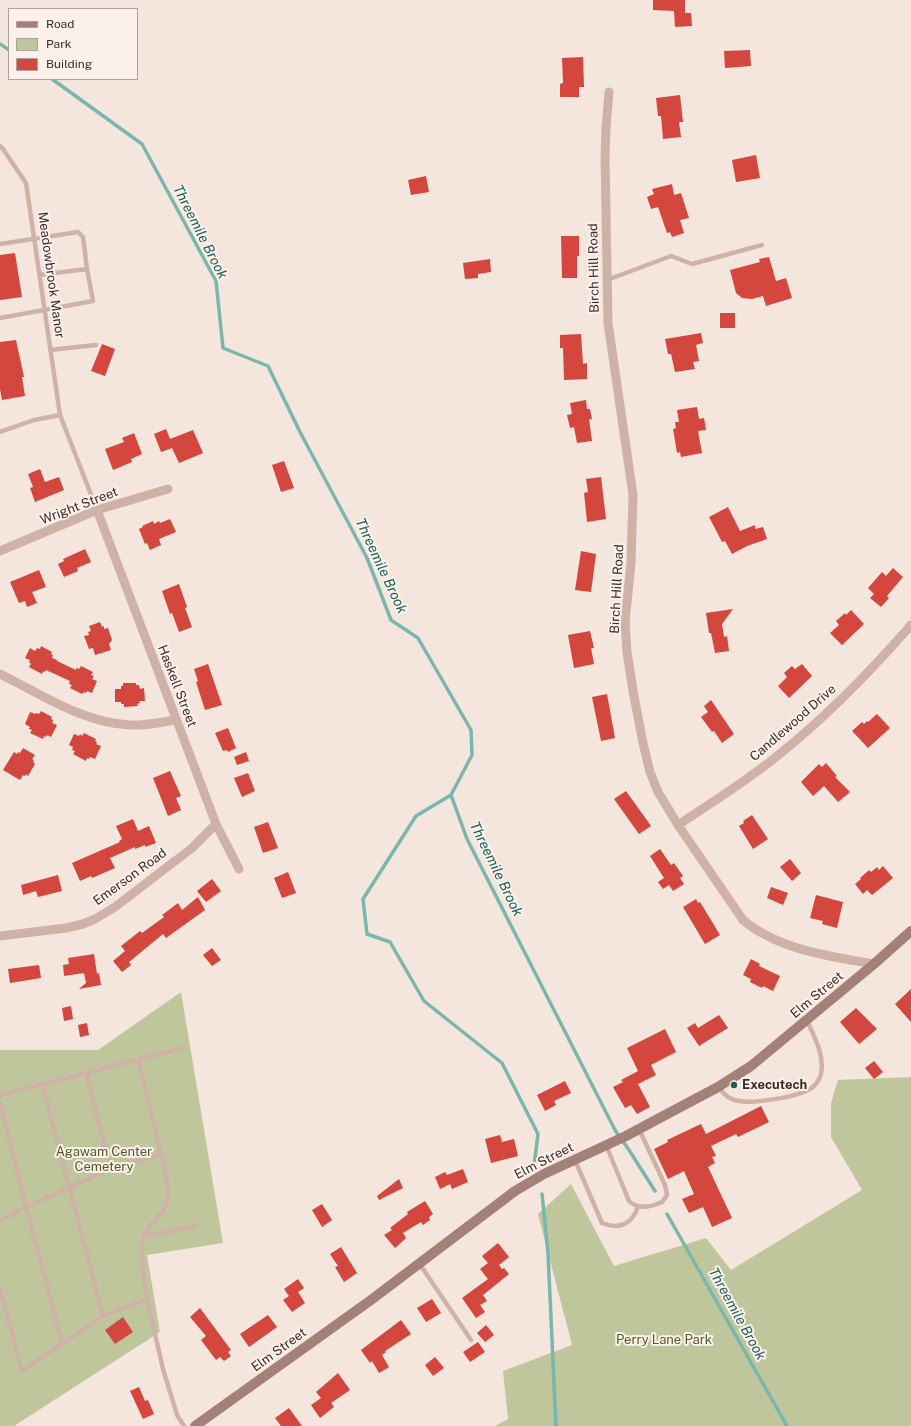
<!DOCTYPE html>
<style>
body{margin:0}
#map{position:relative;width:911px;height:1426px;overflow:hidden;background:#f5e6dd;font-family:"Public Sans",sans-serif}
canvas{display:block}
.legend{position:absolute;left:8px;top:8px;width:130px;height:72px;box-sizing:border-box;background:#fcf1eb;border:1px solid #afa29d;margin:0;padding:5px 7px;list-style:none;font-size:12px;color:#3b2b29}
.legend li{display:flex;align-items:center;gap:8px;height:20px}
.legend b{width:20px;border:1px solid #afa29d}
</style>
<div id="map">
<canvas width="911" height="1426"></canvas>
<ul class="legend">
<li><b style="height:5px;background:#a38078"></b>Road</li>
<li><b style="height:11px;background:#c0c69b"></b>Park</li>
<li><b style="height:11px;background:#d3473e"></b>Building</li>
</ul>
</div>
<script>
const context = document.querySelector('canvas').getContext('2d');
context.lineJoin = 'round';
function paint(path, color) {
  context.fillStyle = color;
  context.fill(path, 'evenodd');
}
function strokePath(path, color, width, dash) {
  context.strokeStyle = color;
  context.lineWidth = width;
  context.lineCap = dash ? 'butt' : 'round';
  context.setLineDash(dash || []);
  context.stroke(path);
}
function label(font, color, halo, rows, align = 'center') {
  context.font = font + ' "Public Sans",sans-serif';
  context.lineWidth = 4;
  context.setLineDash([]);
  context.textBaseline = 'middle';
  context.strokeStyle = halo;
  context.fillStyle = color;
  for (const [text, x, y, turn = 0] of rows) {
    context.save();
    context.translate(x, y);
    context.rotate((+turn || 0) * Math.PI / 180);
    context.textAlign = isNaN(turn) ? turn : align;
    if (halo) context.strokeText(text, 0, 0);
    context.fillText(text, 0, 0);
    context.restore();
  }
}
paint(new Path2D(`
 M181,992L223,1243L147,1255L160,1332L14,1426H0V1050H98Z
 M911,1077V1426H495L508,1419L503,1371L572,1345L538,1214L571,1184L614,1266L706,1238L731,1270L862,1190L831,1137V1103L838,1080Z`), '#c0c69b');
strokePath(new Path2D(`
 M0,44L9,50
 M52,79L142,144L216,281L223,348L268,366L300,432L367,558L391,620L418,638L471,730L472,755L451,795L467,839L615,1130L629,1150L655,1191
 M451,795L416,816L363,899L367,934L390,942L424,1001L502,1063L538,1134L534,1166
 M542,1194L548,1253L556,1426
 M667,1214L787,1426`), '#79b6ad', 3.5);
paint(new Path2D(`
 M653,0H685V13H691L692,26L675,27L674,11L653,10Z
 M750,50L751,66L725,68L724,51Z
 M583,57L584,87H579V97H560V84L563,83L562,58Z
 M680,95L683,122H679L681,137L663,139L661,116H658L656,98Z
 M756,155L760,178L736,182L732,160Z
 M426,176L429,192L411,195L408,180Z
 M672,184L674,195L681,193L689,218L680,220L684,233L672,237L670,232L667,233L658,207L651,209L647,197L654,194L652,189Z
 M561,236H579V256H577V278H562Z
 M15,253L22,297L0,300V255Z
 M769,257L776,281L786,278L792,298L766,306L763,296L752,299L742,298L736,293L730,270L760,262L759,259Z
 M490,259L491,272L478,274V278L465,279L463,263Z
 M720,313H735V328H720Z
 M701,333L703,343L696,345L699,361L693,362L695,369L675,372L671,354H668L665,339Z
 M581,334L583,364L587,363V379L564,380L563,348H560V335Z
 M16,340L24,377H22L25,396L2,400L0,389V342Z
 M102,344L115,349L105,376L91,371Z
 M586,400L587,409H590L592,419H589L592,441L577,443L574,427L570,428L567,415L572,414L570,403Z
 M697,407L699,419L704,418L706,430L698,431L702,453L681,457L680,452L677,453L673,429L676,428L675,422H679L677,410Z
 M166,429L170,439L193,430L203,453L179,463L172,448L161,452L154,434Z
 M134,433L142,454L131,459L132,462L113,470L105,449L124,442L122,438Z
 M284,461L294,488L281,492L272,465Z
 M40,469L45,482L59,477L64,490L35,502L30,488L33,487L28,474Z
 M601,477L606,519L587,522L584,493L588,492L586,479Z
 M728,507L740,531L755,525V529L763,527L767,539L747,546L732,554L725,541L722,542L709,517Z
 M170,519L176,532L159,539L161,545L150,550L147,543L145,544L139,529L143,527L142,526L153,521L154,524L159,521L160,523Z
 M85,549L91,562L77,568L78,571L64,577L58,564L64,561L63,559Z
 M581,551L596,554L591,592L575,590Z
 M893,568L903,577L887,596L889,598L881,607L870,598L874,594L868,588L882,572L886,576Z
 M39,570L46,587L32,592L37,603L27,607L25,601L19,603L10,582Z
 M179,584L187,607L185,608L192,627L179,632L172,613L170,614L162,591Z
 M733,609L722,624L724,637L727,636L729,651L715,653L711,633H709L706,613Z
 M851,610L864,624L842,645L830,633L839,625L836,621L845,613L846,615Z
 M100,622L102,627L104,626V629L108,628L112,640L109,644L111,650L95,655L93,648L89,649L84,636L89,635L88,632L91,631L89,626Z
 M590,631L594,648H591L594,664L574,668L568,635Z
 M41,646L52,652L51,654L53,655L52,658L57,660V661L76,670V668L79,669L81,666L93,672L91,675L94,676L92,679L97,681L92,693L87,691L86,693L84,692L82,694L70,688L72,685L69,684L70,681L46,670L45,672L43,671L42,674L29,667L31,664L29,662L30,660L25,658L30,648L35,651L37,648L40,649Z
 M208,664L222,705L205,710L196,682L198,681L194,669Z
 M802,664L812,676L789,698L778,686L787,677L784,673L792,666L795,669Z
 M123,683H136V685H139L140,689L144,688L145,701H139L140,703L137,704L138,706L124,707V704H121V702H115V689H121V686H123Z
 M607,694L615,738L601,741L592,697Z
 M711,700L734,734L722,743L714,731L712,732L701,717L708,712L704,706Z
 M41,711L52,717L51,719L53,720L52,723L57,725L51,737L47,735L46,737L44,736L43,739L30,733L32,730L29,729L30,727L25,724L30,712L35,714L36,713L39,714Z
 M877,714L890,728L868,748L852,731L862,722L864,724L867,721L868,722Z
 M228,728L236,748L228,752L227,750L223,751L215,733Z
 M84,733L96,739L95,741L97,742L96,744L101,746L95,759L90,757L89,759L87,758L86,761L73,754L75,751L72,750L73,747L69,745L74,734L79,736L80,734L82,736Z
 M23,748L35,755L32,759L34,760L33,762L35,764L28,776L26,774L25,776L23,775L20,780L3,770L14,752L17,754L18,752L20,753Z
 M246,752L249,761L237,765L234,757Z
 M826,763L837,776L835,777L850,792L838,802L824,786L813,796L801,782L819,764L822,767Z
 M170,771L181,796L176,798L181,810L168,816L153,778Z
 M248,773L255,791L242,797L234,778Z
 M626,791L651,826L639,834L614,799Z
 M752,815L768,839L753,849L739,826L744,823L743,821Z
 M133,819L138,831L149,826L156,843L145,847V845L135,849V847L110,858L115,868L92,878L91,876L80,881L72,863L120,842L119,841L122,839L116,826Z
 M268,822L278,848L263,853L254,827Z
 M660,849L671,865L674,863L683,876L680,878L684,884L673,891L669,885L663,889L658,882L664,878L650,856Z
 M790,859L801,873L792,881L780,867Z
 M883,866L893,878L872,895L867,890L863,894L855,884L861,879L860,878L869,870L871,872L877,867L879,870Z
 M288,872L296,893L282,898L274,878Z
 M58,875L62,891L38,897L36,891L23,895L21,885Z
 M212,879L221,891L206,902L197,891Z
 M771,887L788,893L783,905L767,898Z
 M816,895L843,902L837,928L822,924L823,921L810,918Z
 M198,897L205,910L166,938L163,934L129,962L131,965L122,972L113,961L125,951L121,946L140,931L142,933L164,917L162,915L178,903L182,910Z
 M696,899L698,903L700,902L720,935L705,944L683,907Z
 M212,948L221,960L212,966L203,955Z
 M94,954L97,974L99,973L101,985L79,989L86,983L84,973L64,976L63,965L69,964L68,958Z
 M751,959L760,964L759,966L780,976L773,991L763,986L762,988L750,982L751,979L743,975Z
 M39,965L41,978L10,983L8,969Z
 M911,989V1022L895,1004Z
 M71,1006L73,1019L64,1021L62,1008Z
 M856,1008L877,1029L859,1044L840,1022Z
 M719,1015L728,1028L699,1046L687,1028L695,1023L698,1028Z
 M87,1023L89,1035L80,1037L78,1025Z
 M665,1029L676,1052L651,1065L656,1075L638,1084L650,1107L637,1114L631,1105L625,1108L613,1087L623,1082L621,1080L638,1071L627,1048Z
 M874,1061L883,1072L874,1079L865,1068Z
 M565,1081L571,1093L554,1101L556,1105L545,1111L537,1095Z
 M761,1106L769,1122L738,1137L736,1134L711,1146L716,1156L712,1157L715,1163L708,1167L732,1218L712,1227L703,1207L689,1213L682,1199L694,1194L684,1171L668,1179L654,1149L668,1142L667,1140L701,1124L706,1134Z
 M500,1135L502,1142L514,1139L518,1156L491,1163L485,1139Z
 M463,1169L468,1182L452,1189L450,1184L440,1189L435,1177L445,1172L447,1175Z
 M399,1179L403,1188L379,1200L377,1196Z
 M425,1201L433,1214L429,1217L430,1220L423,1225L421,1222L403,1233L406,1238L395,1248L384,1235L392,1230L390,1228L408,1214L407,1212Z
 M322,1204L332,1220L322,1227L312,1210Z
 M498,1243L509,1257L499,1265L502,1269L504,1268L509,1274L483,1295L487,1301L480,1305L485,1312L476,1318L462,1298L488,1279L480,1269L488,1263L482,1256Z
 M341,1247L357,1273L344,1282L335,1267L338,1266L330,1254Z
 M298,1279L304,1288L298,1292L305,1303L292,1312L283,1300L289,1296L284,1289Z
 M432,1299L441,1313L426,1322L417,1308Z
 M200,1308L231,1350L228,1352L231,1356L224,1361L220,1357L216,1360L201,1340L206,1336L190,1317Z
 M268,1315L277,1327L249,1347L240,1334Z
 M123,1317L133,1332L115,1344L105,1330Z
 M401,1320L411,1334L385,1351L386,1352L382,1355L389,1367L379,1373L372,1361L370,1363L361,1350Z
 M486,1325L494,1335L485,1342L477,1333Z
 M478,1342L485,1352L470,1362L463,1352Z
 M435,1357L444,1368L433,1376L425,1365Z
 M338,1373L350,1390L331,1403L334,1407L320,1418L311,1405L321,1398L316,1392Z
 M139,1387L145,1401L148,1400L154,1414L143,1419L130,1391Z
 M289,1408L302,1426H281L275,1418Z`), '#d3473e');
strokePath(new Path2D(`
 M0,146L3,149L26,183L60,415L97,510
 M0,244L78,232L83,237L87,269
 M607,280L671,256L692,264L762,245
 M0,318L93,301L87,269L40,275
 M50,350L96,345
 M0,432L34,420L60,415
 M138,1059L166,1174L168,1194L167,1201L163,1211L150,1225L142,1242L141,1257L147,1299L163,1369L177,1415L184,1426
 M86,1073L111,1169
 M42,1084L103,1316
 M718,1087C722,1091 726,1097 732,1099C746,1106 801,1097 813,1087C816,1084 820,1078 821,1074C825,1056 814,1036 807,1021
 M0,1095L183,1048
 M0,1103L26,1207L62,1342
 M606,1145L629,1201C638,1210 651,1207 662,1202L667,1195L665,1185L639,1129
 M575,1160L602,1223C619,1230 633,1224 638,1206
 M0,1221L26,1207L111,1169L161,1154
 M145,1236L196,1226
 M419,1263L471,1340
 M0,1288L22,1371L103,1316L147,1299`), '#cfb2a7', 4.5);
strokePath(new Path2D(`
 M609,92L606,128L605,156L608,323L633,495L631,563L625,622L627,652L633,691L643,743L650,772L658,792L678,825L743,920C779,950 829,956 874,964
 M97,510L216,824L239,869
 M0,551L97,510L168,489
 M0,674C41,694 83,723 130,725C145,726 161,722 176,720
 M678,825C711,803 745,782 776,757C824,719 871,671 911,625
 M0,936L66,928L83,924L95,919L115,907L192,848L216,824`), '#cfb2a7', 9);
strokePath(new Path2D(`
 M195,1426L371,1300L515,1191L544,1174L626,1136L669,1113L718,1087L751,1066L874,964L911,931`), '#a38078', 10);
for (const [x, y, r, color] of [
 [734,1085,4,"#196259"]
]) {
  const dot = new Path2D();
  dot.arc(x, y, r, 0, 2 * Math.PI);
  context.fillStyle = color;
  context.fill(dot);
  strokePath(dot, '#fcf1eb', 1.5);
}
label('13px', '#3b2b29', '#fcf1eb', [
 ["Birch Hill Road",594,268,-91],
 ["Meadowbrook Manor",51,275,82],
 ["Wright Street",79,506,-21],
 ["Birch Hill Road",617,589,-87],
 ["Haskell Street",177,686,69],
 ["Candlewood Drive",793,723,-41],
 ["Emerson Road",130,877,-36],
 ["Elm Street",817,995,-40],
 ["Elm Street",544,1161,-27],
 ["Elm Street",279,1350,-36]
]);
label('bold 13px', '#3b2b29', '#fcf1eb', [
 ["Executech",742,1085]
], 'left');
label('13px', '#535c29', '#fcf1eb', [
 ["Agawam Center",104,1152],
 ["Cemetery",104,1167],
 ["Perry Lane Park",664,1340]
]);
label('italic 14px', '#196259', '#fcf1eb', [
 ["Threemile Brook",200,232,63],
 ["Threemile Brook",381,566,65],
 ["Threemile Brook",496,869,64],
 ["Threemile Brook",737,1314,61]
]);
</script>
